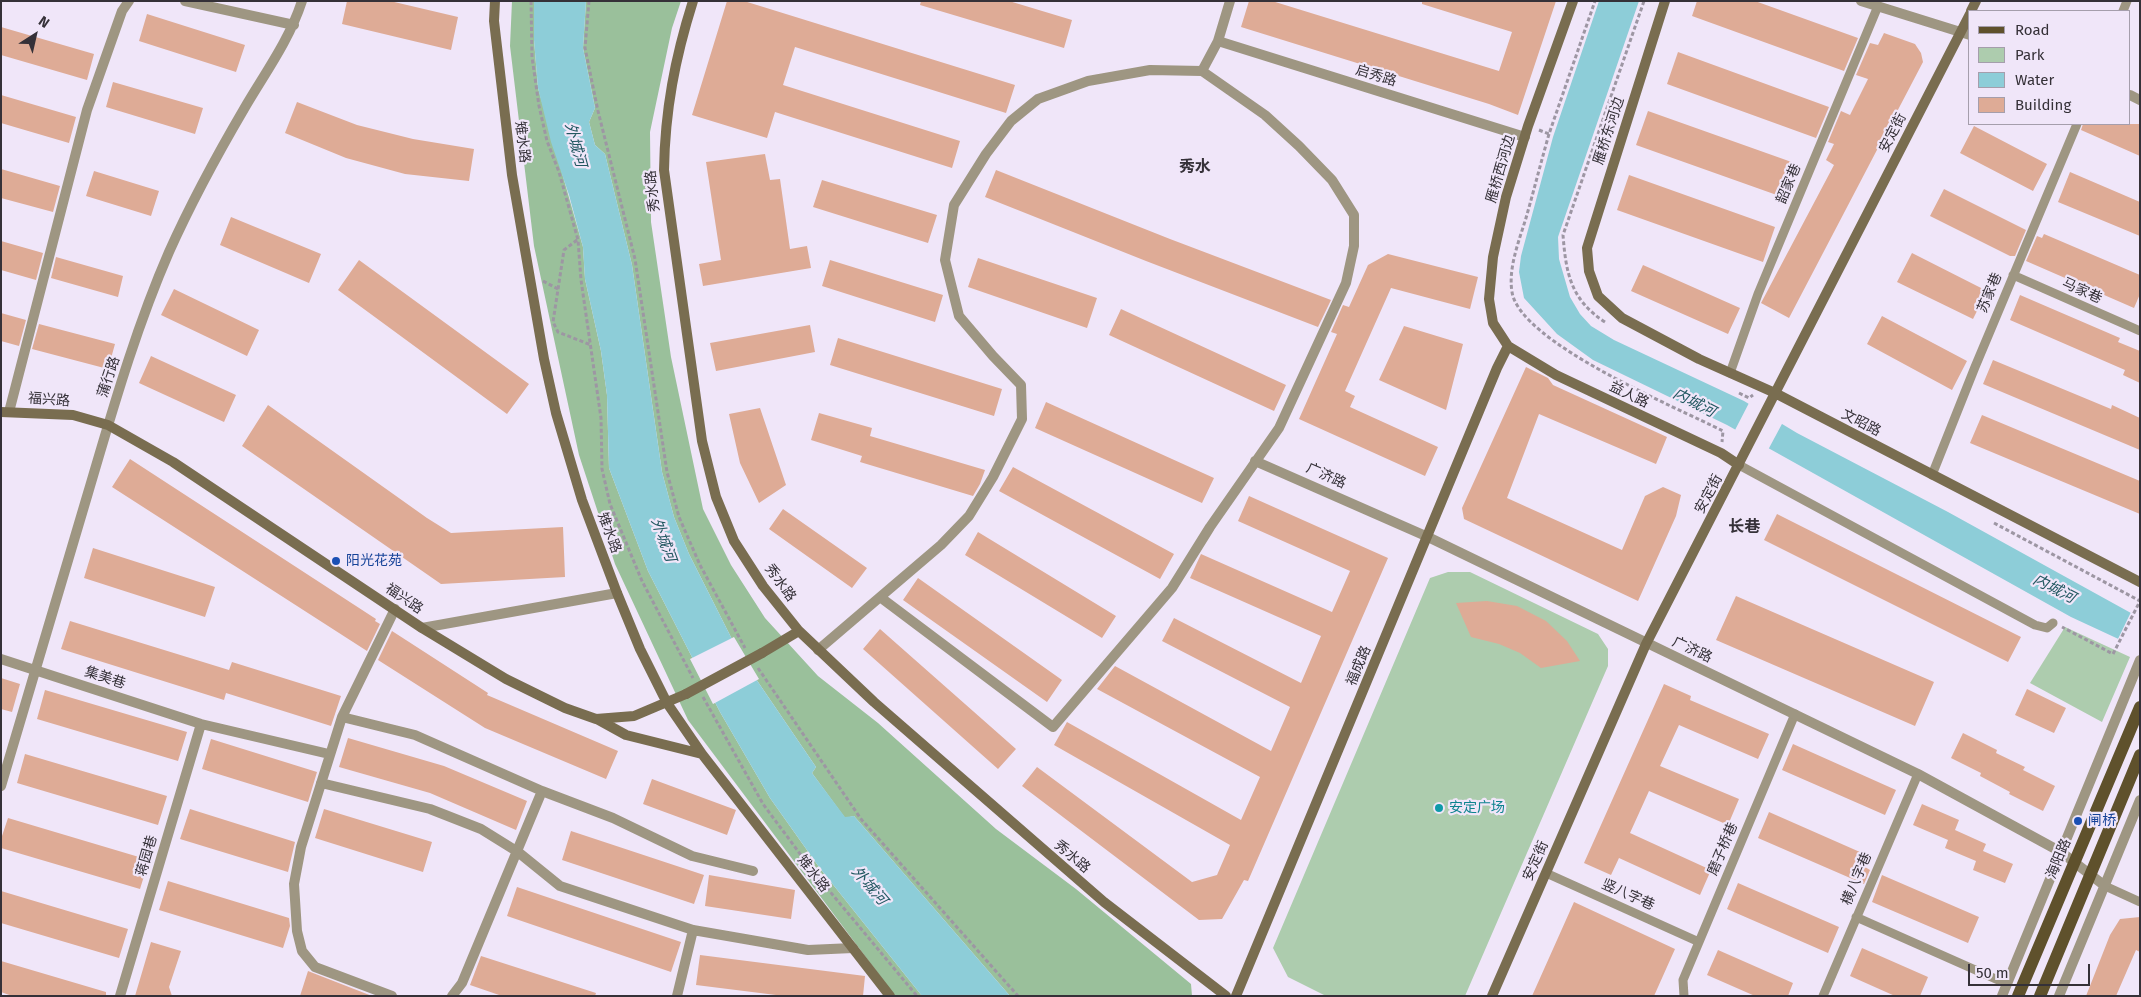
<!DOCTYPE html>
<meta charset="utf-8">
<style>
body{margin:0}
#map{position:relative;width:2141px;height:997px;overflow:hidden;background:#f0e6f9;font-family:"Fira Sans",sans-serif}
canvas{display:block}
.frame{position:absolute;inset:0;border:2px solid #353138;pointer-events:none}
.legend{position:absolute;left:1968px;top:10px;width:162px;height:115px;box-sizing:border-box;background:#f0e6f9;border:1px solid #a59eac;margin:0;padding:6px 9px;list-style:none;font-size:15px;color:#353138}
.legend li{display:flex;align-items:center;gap:10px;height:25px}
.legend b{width:25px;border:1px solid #a59eac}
.north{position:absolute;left:10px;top:10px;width:50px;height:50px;-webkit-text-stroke:4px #f0e6f9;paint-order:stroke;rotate:35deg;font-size:14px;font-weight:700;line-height:20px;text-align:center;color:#353138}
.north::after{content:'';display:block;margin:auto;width:18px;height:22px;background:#353138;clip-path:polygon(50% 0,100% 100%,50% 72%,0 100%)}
.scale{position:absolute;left:1968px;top:964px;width:122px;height:22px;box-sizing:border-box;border:2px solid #353138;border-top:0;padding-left:6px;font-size:15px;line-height:18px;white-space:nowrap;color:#353138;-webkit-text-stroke:4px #f0e6f9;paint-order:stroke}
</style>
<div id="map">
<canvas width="2141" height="997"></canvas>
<div class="frame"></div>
<ul class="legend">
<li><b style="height:6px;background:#5f512c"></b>Road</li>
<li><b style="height:14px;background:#adccae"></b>Park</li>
<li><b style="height:14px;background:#8dcdd8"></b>Water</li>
<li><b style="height:14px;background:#deab96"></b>Building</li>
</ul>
<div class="north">N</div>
<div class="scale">50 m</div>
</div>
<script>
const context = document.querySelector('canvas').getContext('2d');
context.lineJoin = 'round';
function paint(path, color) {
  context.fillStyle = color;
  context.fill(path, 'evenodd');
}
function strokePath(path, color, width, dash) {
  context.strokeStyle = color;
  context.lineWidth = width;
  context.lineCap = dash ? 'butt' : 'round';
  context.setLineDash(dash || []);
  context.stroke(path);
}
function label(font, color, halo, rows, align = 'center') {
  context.font = font + ' "Fira Sans","Noto Sans SC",sans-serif';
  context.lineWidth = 4.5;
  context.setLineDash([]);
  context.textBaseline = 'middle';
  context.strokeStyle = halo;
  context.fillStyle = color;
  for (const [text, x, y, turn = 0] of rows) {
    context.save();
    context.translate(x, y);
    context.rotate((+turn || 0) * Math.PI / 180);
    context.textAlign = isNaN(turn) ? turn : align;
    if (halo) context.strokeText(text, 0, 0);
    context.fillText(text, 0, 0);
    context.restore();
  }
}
paint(new Path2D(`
 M1448,572H1470L1598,634L1608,649V666L1465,996H1326L1288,977L1273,948L1430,578Z
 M2065,627L2130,657L2102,722L2030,683Z`), '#adccae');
paint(new Path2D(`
 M512,1H534V40L538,88L583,247L585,279L601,351L607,395L609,468L648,571L720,712L770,798L819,867L922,996H895L688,720L615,564L579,455L534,246L510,46Z
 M586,1H681L672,28L650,132L651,222L671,357L703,509L731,565L765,618L818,676L878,723L996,829L1076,889L1191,984L1192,996H1010L854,816L845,818L812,773L816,767L741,657L689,554L674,517L662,472L632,265L605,154L595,145L589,122L595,108L583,48Z`), '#9ac09b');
paint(new Path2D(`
 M534,1H586L583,48L595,108L589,122L595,145L605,154L632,265L662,472L674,517L689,554L741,657L816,767L812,773L845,817L854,816L1010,996H922L819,867L770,798L720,712L648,571L609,468L607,395L601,351L585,279L583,247L569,195L551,142L538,88L534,40Z
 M1599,1H1639L1558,237L1559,259L1570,297L1580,314L1591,326L1614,340L1744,401L1797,433L1948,512L2140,618V649L2071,617L1727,425L1593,360L1557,334L1524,298L1519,272L1521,256L1553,137Z`), '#8dcdd8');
paint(new Path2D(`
 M1750,401L1783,422L1768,450L1734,432Z
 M2132,610L2140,615V651L2117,641Z
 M734,637L759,679L713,704L690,659Z`), '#f0e6f9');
paint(new Path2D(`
 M347,1H390L458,17L451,50L342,24Z
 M727,1H744L1015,85L1006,113L795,47L783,85L960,141L952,168L775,112L767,138L692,115Z
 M921,1H1009L1072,20L1064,48L920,5Z
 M1249,1H1272L1499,71L1512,32L1422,4V1H1556L1518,115L1489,104L1241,27Z
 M1697,1H1755L1858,38L1844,71L1692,16Z
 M147,14L245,45L236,72L139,41Z
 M1,27L94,54L87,80L1,55Z
 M1884,33L1915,44L1921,53L1923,62L1789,318L1761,303L1834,165L1826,160L1834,144L1828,142L1841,111L1850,115L1868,79L1856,75L1870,43L1878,45Z
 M1678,52L1829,107L1816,138L1667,84Z
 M113,82L203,108L195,134L106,107Z
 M1,95L76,117L69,143L1,123Z
 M297,102L357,125L413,139L474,149L469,181L405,174L346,158L285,133Z
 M1648,111L1800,165L1788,199L1636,145Z
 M2083,124H2140V156L2081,130Z
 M1974,126L2047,164L2033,191L1960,153Z
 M765,154L770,180L780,179L790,249L807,246L811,268L703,286L699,264L721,260L706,162Z
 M1,169L60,186L53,212L1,198Z
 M996,170L1170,239L1331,300L1318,327L1146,261L985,197Z
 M94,171L159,191L151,216L86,196Z
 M2070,172L2140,202V236L2058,202Z
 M1629,175L1775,227L1763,262L1617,210Z
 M822,180L937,215L928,243L813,207Z
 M1944,189L2026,230L2015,256H2010L1930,216Z
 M231,217L321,254L309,283L220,245Z
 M2044,234L2140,275V294L2134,308L2026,261L2037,236L2042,238Z
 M1,241L43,253L36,280L1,270Z
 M1912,253L1987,291L1973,319L1897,282Z
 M1388,254L1478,277L1470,309L1391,288L1345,391L1355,396L1350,407L1438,447L1425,476L1299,419L1337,334L1331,332L1343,305L1349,307L1368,265Z
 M56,257L123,276L118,297L51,278Z
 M978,258L1097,298L1087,328L968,287Z
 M359,260L529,384L507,414L338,290Z
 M830,260L943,295L935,322L822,286Z
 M1643,265L1740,308L1728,334L1631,291Z
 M174,289L259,330L247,356L161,315Z
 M2020,295L2120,338L2118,342L2140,351V383L2123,375L2125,370L2010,320Z
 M1121,309L1286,385L1274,411L1109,335Z
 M1,313L26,320L19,346L1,341Z
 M1882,316L1967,361L1952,390L1867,344Z
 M39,324L115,344L108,369L32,349Z
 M810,325L815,352L716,371L710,343Z
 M1404,326L1463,344L1446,410L1379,380Z
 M838,338L1002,389L994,416L830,365Z
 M151,356L236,395L224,422L139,383Z
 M1993,360L2111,409L2112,405L2140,418V450L1983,384Z
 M1526,367L1548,378L1553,385L1667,437L1656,464L1539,414L1507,498L1622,550L1645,496L1663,487L1681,495L1676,516L1638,601L1464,519L1462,508Z
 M1046,402L1214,478L1202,503L1035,428Z
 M268,405L427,518L451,533L563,527L565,577L441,584L242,446Z
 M760,408L786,485L759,503L740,463L729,414Z
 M819,413L872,428L870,436L985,470L980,484L973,496L860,462L862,456L811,440Z
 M1982,415L2140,481V514L1970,443Z
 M130,459L376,619L375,621L380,624L367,651L112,487Z
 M1013,467L1174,554L1160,579L999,491Z
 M1249,496L1388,558L1248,881L1244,880L1222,919L1199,920L1022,786L1037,767L1192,882L1217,875L1230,845L1054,745L1067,722L1241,820L1260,777L1097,689L1115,666L1271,751L1290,707L1162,641L1174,618L1301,683L1321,636L1190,578L1201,554L1332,612L1350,571L1238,521Z
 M783,509L867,568L852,588L769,529Z
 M1777,514L2021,637L2008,662L1764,540Z
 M978,532L1116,616L1102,638L965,555Z
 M93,548L215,587L205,617L84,578Z
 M918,578L1062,680L1047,702L903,600Z
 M1736,596L1934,682L1915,726L1716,640Z
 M1487,601L1517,606L1546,621L1567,641L1580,661L1541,668L1520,653L1499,644L1471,637L1456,603Z
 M70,621L229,670L232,662L341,696L331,726L226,693L224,700L61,649Z
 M880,629L1016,749L998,769L863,649Z
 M392,631L488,693L487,695L618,751L606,779L485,728L378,660Z
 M1,678L20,684L12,712L1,709Z
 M1664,684L1691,696L1690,700L1769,734L1758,759L1679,725L1660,766L1739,799L1728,825L1649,791L1630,833L1711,870L1700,895L1619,858L1611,875L1584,863Z
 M2027,689L2066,708L2054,733L2015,715Z
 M45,690L187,732L178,761L37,719Z
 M1963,733L1997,750L1996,753L2025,767L2023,770L2055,786L2043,811L2009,794L2010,792L1980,776L1981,773L1951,758Z
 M348,738L444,766L527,801L516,830L430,793L339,767Z
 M211,739L317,772L308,802L202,769Z
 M1793,744L1896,790L1885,815L1782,770Z
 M25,754L167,796L158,825L17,783Z
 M652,779L736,810L727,835L643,804Z
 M1922,804L1959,820L1955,830L1986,844L1983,851L2013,864L2005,883L1973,870L1976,861L1945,848L1948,840L1913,825Z
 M190,809L295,842L288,872L180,839Z
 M324,809L432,842L423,872L315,838Z
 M1769,812L1869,856L1865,867L1870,870L1864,884L1758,838Z
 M8,818L149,860L140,889L1,848V839Z
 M571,831L704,875L694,904L562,860Z
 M709,875L795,890L791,919L705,906Z
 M1882,875L1979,917L1968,943L1872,902Z
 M168,881L289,918L290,926L283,948L159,910Z
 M1738,883L1839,927L1828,953L1727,909Z
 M517,887L681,942L671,972L507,916Z
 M1,891L128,929L119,958L1,923Z
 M1574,902L1675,949L1654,996H1532Z
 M2140,917V952L2136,950L2116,996H2086L2110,935L2120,919Z
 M151,942L181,951L169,987L172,996H135Z
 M1862,948L1928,977L1920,996H1895L1850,976Z
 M1718,950L1793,983L1788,996H1755L1707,975Z
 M700,955L865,976L863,996H784L696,985Z
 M481,956L596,993L595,996H502L470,985Z
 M1,961L106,992V996H12L1,992Z
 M308,971L313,973L372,996H300Z`), '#deab96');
strokePath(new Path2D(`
 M531,1L532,57L539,106L547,141L559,172L578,240L581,280L601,418L602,469L610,504L642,581L693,678
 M589,1L585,48L598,111L635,259L667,472L679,517L700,565L745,648
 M1539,130L1549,134L1595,1
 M1549,134C1541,162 1534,190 1526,218C1519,241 1508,268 1512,292C1520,343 1678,408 1723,431L1722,442
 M577,240L564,250L553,322L558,332L591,345
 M543,281L558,289
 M1605,322C1571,300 1566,274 1563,235L1644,1
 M1739,393L1749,398L1753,395
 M1994,523L2140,601L2113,654L2062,627
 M758,668L861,819L1018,996
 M703,697L763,804L812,870L917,996`), '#9d96a3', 3, [4, 2.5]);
strokePath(new Path2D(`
 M2123,11L2127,1
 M2013,275L2140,331
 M1730,373L1758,294L1878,6
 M1739,465L2035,625L2047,628L2053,623
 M1932,475L1975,367L2077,124
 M1546,873L1699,942
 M2105,886L2140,902
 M1856,917L2007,984
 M1684,996L1683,980L1795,714
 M1823,996L1918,774`), '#9e9682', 9);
strokePath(new Path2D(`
 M185,1L294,25
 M1861,1L1970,35
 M1218,41L1525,137
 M1202,71L1218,41L1230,1
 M2130,95L2140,100
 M9,412L87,110L122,11L129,1
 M1255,461L1428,537L1918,774L2061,852L2105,886
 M422,628L617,593
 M818,650L941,545L969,516L993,477L1022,419L1021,385L993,356L959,316L945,260L954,205L986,154L1011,121L1038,99L1088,81L1150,70L1202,71L1265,115L1299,146L1332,180L1354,215V246L1346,283L1279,428L1210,527L1172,588L1053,727L880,597
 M1,659L201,724L329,754
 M342,717L415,735L542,791L613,818L692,856L753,871
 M321,783L430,809L481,829L518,852L560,886L693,930L808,950L853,948
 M1,786C30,688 59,591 88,493C112,412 135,330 169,252C191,203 217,155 244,109C265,73 289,41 302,1
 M120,996L201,724
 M392,996L315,967L302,951L297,931L294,884L301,847L342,717L395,609
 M452,996L462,983L542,791
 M677,996L693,930
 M2002,996L2140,660
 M2059,996L2140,800`), '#9e9682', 10);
strokePath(new Path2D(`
 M495,1L494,21L512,175L544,359L556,413L582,500L617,593L640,649L667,703L702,754L890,996
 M693,1C675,58 665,110 664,170L702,441L716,497L734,541L763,586L799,631L874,702L1104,902L1226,996
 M1573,1L1528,126L1506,197L1493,257L1489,299L1493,323L1508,346L1556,375L1721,453L1739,465
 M1665,1L1587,248L1589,271L1598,296L1622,318L1699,359L1775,393L2140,582
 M1971,11L1976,1
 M1,412L73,415L108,425L173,462L422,628L506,679L565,708L596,719L634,716L686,694
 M762,653L799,631
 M597,719L626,735L702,754
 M1236,996L1497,368L1508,346
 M1492,996L1646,644L1970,14`), '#796d50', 10);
strokePath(new Path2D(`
 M2018,996L2140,707
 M2040,996L2140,755`), '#5f512c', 12);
strokePath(new Path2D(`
 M686,694L762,653`), '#796d50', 10);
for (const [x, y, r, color] of [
 [336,561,5,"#1a4fb4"],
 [1439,808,5,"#0f9aa8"],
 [2078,821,5,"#1a4fb4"]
]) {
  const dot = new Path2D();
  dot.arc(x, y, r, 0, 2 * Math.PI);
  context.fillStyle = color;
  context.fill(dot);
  strokePath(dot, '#f0e6f9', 2);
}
label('14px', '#353138', '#f0e6f9', [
 ["启秀路",1376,76,17],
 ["雁桥东河边",1609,131,-72],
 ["安定街",1893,133,-63],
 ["雉水路",522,142,83],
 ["雁桥西河边",1501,169,-74],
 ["韶家巷",1789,184,-67],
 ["秀水路",653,191,-96],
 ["马家巷",2082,291,24],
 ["苏家巷",1990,293,-67],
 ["蒲行路",109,377,-72],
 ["益人路",1629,395,26],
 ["福兴路",49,400,4],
 ["文昭路",1861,423,27],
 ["广济路",1326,476,24],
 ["安定街",1709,494,-62],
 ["雉水路",609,533,69],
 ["秀水路",780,583,54],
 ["福兴路",404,599,34],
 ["广济路",1692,650,25],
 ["福成路",1359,666,-67],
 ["集美巷",105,678,18],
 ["磨子桥巷",1723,849,-67],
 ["蒋园巷",147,856,-74],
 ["秀水路",1072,857,40],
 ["海阳路",2059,859,-67],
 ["安定街",1536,861,-66],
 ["雉水路",813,874,52],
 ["横八字巷",1857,879,-67],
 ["竖八字巷",1628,895,24]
]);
label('14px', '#164399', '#f0e6f9', [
 ["阳光花苑",346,561],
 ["闸桥",2088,821]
], 'left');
label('14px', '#0d838f', '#f0e6f9', [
 ["安定广场",1449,808]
], 'left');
label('italic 15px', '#215760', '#f0e6f9', [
 ["外城河",575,145,75],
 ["内城河",1694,403,27],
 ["外城河",663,540,70],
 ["内城河",2054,589,27],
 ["外城河",869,886,49]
]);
label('bold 16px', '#353138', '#f0e6f9', [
 ["秀水",1195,168],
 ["长巷",1744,528]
]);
</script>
